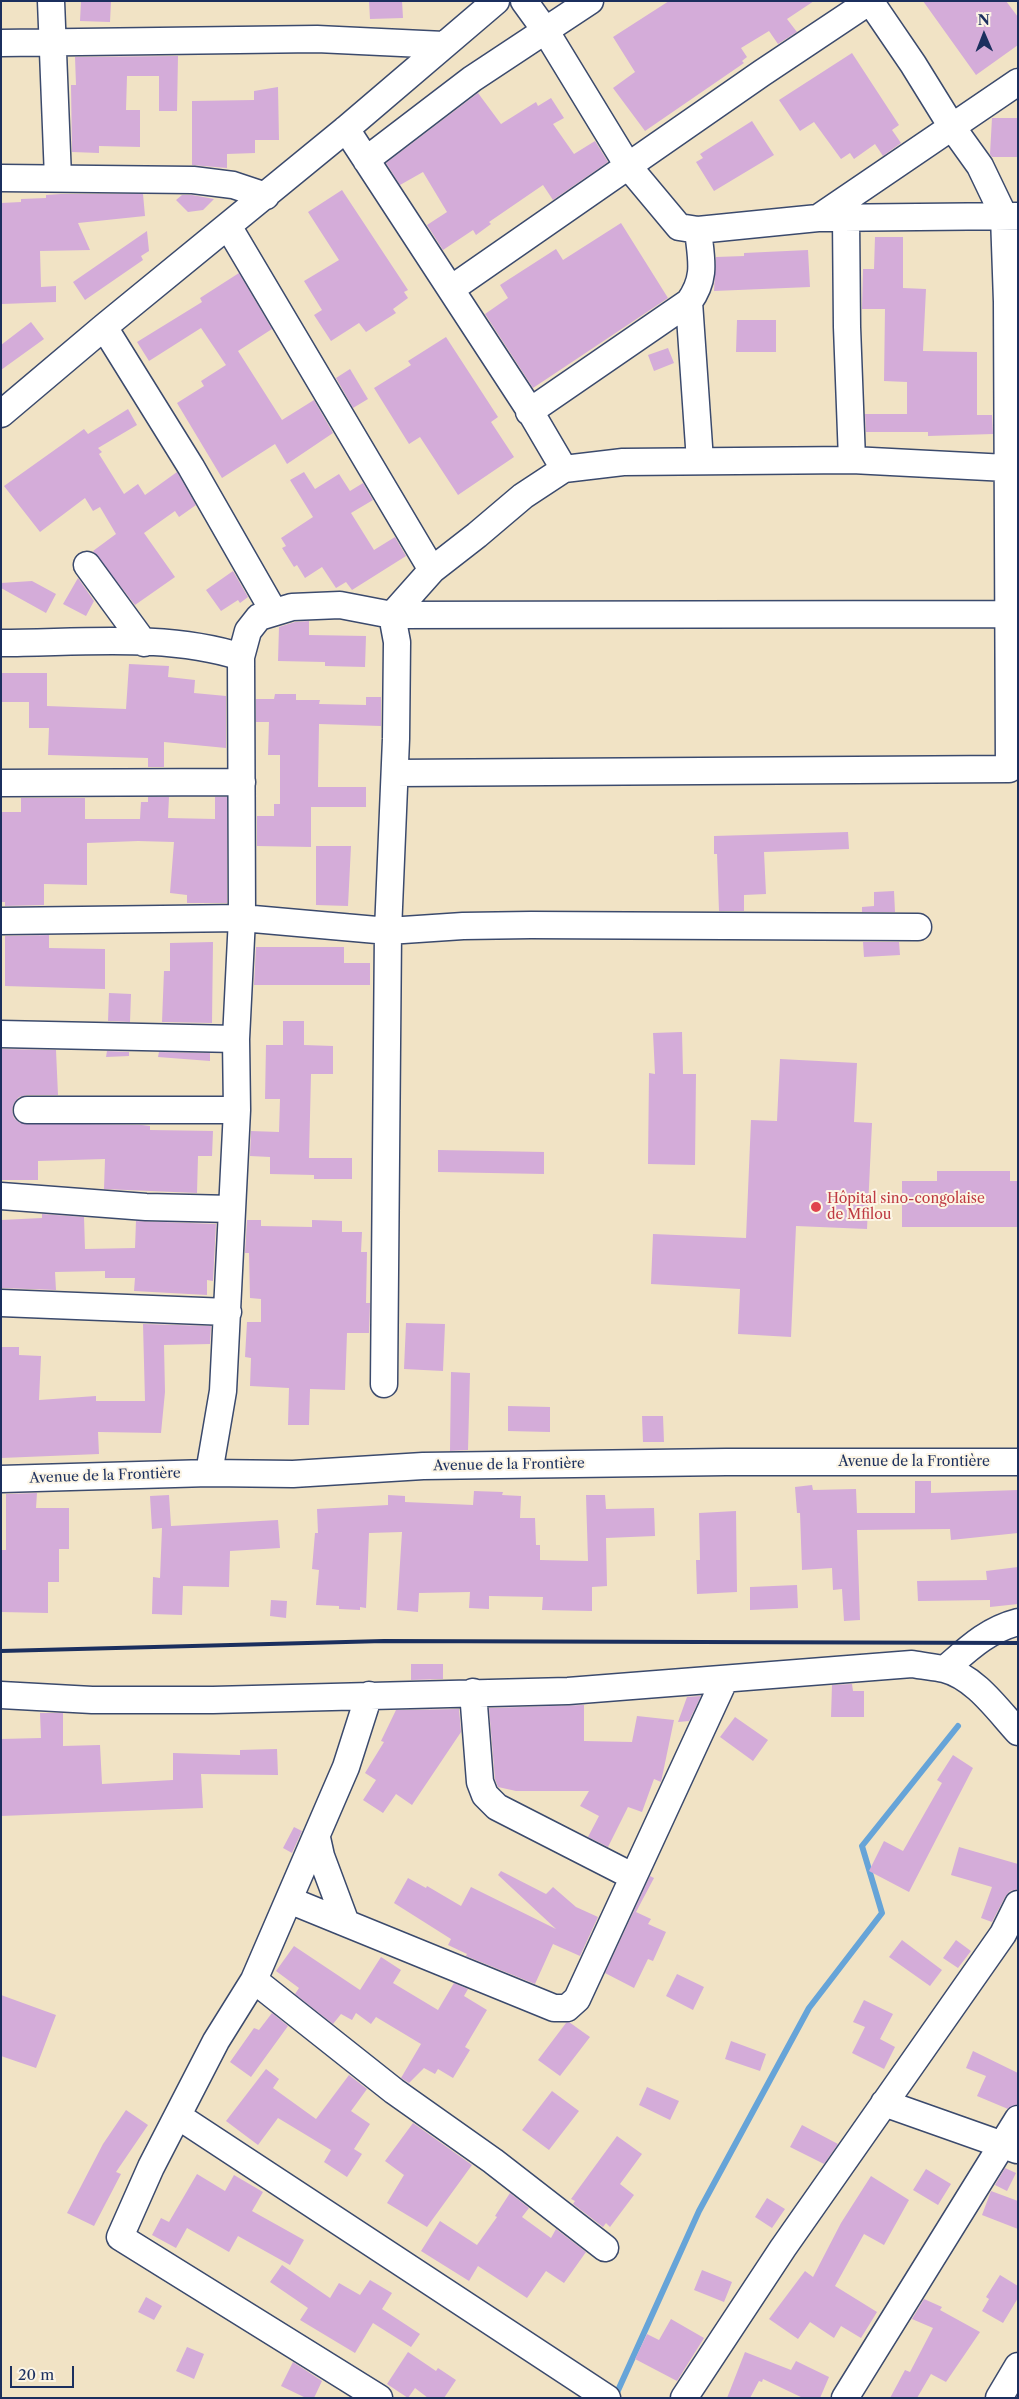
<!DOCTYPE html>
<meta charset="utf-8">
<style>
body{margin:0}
#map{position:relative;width:1019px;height:2399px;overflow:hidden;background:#f1e3c5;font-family:"Libre Caslon Text",serif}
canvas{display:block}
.frame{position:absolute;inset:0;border:2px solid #1b2f5e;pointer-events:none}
.north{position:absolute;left:959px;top:10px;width:50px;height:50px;-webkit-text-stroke:4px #fcf5e5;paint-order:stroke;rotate:359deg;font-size:14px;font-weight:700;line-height:20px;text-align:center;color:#1b2f5e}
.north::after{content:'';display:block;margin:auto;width:18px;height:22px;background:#1b2f5e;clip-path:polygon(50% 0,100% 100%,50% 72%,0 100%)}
.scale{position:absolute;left:10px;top:2366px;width:64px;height:22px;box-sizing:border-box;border:2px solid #1b2f5e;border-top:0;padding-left:6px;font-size:15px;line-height:18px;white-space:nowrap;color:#1b2f5e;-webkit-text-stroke:4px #fcf5e5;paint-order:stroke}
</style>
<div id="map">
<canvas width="1019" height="2399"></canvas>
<div class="frame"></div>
<div class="north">N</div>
<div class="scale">20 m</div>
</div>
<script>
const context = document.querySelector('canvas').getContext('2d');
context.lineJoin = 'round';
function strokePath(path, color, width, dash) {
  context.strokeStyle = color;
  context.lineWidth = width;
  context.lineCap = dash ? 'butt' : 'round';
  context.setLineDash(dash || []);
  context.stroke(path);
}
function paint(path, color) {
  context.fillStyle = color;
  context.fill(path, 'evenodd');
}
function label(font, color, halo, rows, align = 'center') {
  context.font = font + ' "Libre Caslon Text",serif';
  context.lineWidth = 4;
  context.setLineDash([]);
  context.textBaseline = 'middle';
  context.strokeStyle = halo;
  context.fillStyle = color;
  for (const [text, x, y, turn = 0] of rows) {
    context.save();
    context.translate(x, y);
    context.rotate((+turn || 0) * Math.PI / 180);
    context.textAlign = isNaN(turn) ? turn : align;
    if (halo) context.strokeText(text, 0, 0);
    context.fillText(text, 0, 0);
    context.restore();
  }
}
strokePath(new Path2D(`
 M615,2397L699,2211L809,2008L882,1913L862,1846L958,1726`), '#66a4d8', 6);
paint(new Path2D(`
 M81,1H111L110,22L80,21Z
 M369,1H402L403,18L370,19Z
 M669,1H814L787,19L797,32L778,44L769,31L741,48L747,57L742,61L744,63L645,131L613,88L635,72L613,37Z
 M923,1H1006L1018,17V45L976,75Z
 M852,53L899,125L892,130L901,143L883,156L875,144L854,159L850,153L841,159L814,122L800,131L779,100Z
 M178,56L177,111H159V76H127L126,110H140V147L99,146V153L72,152L71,85H76L75,57Z
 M278,87L279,140H255V153L227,154V168L192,165V101L254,100V91Z
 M478,93L501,124L536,102L538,106L551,98L564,118L553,124L574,154L595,141L608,162L553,200L543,185L489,222L491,224L476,235L473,230L443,250L427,225L447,212L423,172L400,185L386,163Z
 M992,118H1018V157H992L990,154Z
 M752,121L774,155L714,191L696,162L703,158L700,154Z
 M342,190L408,290L404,292L408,298L393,309L396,313L366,332L359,323L331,341L314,315L322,310L304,281L339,260L308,212Z
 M61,194H143L145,216L78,223L90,250L40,251L41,287L56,286V302L2,304L1,203L21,202V199L46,198V195Z
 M182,195H192L214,199L203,210L188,212L176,200Z
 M621,223L668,298L533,388L485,314L508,298L500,285L556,249L563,260Z
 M147,231L149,251L141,256L143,260L85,300L73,282Z
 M875,237H903V288L926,289L923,351L977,352V415H992L993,434L928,436V432H866L865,414H907V382L884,381L885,309H862L863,269H874Z
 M808,250L810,287L714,291L716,257L744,256V253Z
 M239,273L272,329L238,351L282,420L314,400L333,433L287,464L275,444L222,478L177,403L204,386L201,381L226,365L201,328L149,361L137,342L202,302L200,298Z
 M737,320H776V352H736Z
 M31,322L44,339L1,370V345Z
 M446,337L498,417L491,422L514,457L458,495L420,437L409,444L374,388L411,365L408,361Z
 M668,348L674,363L654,371L648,355Z
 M350,369L368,399L353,408L336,378Z
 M128,409L137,425L98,448L102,452L99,454L124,494L138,484L145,495L177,472L196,505L179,517L175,511L144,533L175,577L135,605L93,551L116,534L100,507L93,511L85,498L40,532L4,486L84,429L88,434Z
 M304,472L315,489L339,474L350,491L363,483L373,500L351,513L374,550L395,537L406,556L352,590L346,582L336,588L322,567L305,578L297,565L294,567L282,548L286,546L281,538L313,517L290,480Z
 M233,571L248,597L240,603L238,600L221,611L206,590Z
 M78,578L94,601L86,616L63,604Z
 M32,581L56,594L46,613L1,588V583Z
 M309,621V635L366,636L365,667L325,666V662L278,661L279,627L295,622Z
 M129,664L169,666L168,677L195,680L194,693L226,696V748L164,742V767H148V758L48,755L49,728H29V702H1V673H47V706L126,709Z
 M275,694H296V700H320L319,704L366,705V697H381V726L319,724L318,787H366V807H311V847L257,846V816H274V804H280V755H268L269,722H256V699H274Z
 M148,797H169L168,818L215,819V797H227V903H187V895L170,893L174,842L138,841L87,843V885L44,884V905L5,906V902H1V812H21V798H85V819H140L141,802H148Z
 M848,832L849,849L764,852L766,894L744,895V911H719L717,854H714V836Z
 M316,846H351L348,906L316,905Z
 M894,891L895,912H862V907L874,906V892Z
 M49,935V948L105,949V989L5,986V936Z
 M213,942L212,1023L162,1022L164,971H170V943Z
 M863,942H899L900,955L864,957Z
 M256,947H344V963H370V985H254Z
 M109,993L131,994L130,1022L108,1021Z
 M283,1021H304V1045L333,1046V1074H311L309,1158H352V1179H314V1175L270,1174V1157L250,1156L251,1131L279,1132L280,1099H265L266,1045H283Z
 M682,1032L683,1074H696L695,1165L648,1164L649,1073L655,1074L653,1033Z
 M1,1049L56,1050L58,1095H27L19,1097L14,1103L12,1110L14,1118L20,1123L142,1125L150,1126V1130L213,1131L212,1156H198L197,1193L104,1189L105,1159L38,1161V1180H1Z
 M107,1051L129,1052V1056L106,1057Z
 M159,1052L210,1053V1061L158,1057Z
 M780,1059L857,1063L854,1122L872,1123L867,1229L796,1226L791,1337L738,1334L740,1289L651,1284L653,1234L746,1238L751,1120L777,1121Z
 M438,1150L544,1152V1174L438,1172Z
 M937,1171H1010V1181H1018V1227H902V1181H937Z
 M42,1214L84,1217L85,1249L135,1248L136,1221L216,1224L213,1281L207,1280V1295L134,1291L135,1278H105V1271L55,1272L56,1290L1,1288V1220L42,1218Z
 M247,1220H261V1226L312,1227V1220L342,1221V1232H362L361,1252H367L366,1303H370L369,1333H347L345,1390L310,1389L309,1425H288L289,1388L250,1386L251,1358L245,1357L247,1322H261V1299L250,1298L249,1253H245Z
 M406,1323L445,1324L443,1371L404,1369Z
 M143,1324L211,1326L210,1344L164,1345L165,1392L161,1433L98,1432L99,1454L1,1458V1347H19V1355L41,1356L39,1400L96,1396V1401H145Z
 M451,1372L470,1373L468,1450L450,1451Z
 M508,1406L550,1407V1432L508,1431Z
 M642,1416H663L664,1442H643Z
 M915,1481H931V1493L1018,1490V1533L951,1540L950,1529L857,1530L860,1620L844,1621L842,1589L833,1590L832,1568L802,1570L800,1513H797L795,1487L812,1485L813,1490L856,1489L857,1513H915Z
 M474,1491L503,1492L502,1495L521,1496L520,1518H535L536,1545H540V1560L588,1561L586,1495H605L606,1509L654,1508L655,1536L606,1538L607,1586L592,1587V1611L542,1610L543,1597L489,1596V1609L469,1608L470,1592L419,1593L418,1612L397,1610L402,1532L369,1533L366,1608L360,1607V1610L339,1609V1606L316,1605L319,1570L312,1569L315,1533H318L317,1509L388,1505V1495L405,1496V1502L473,1505Z
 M37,1493L36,1508H69V1549H59V1582H48V1613L1,1612V1550H6V1494Z
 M169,1495L171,1526L278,1520L280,1548L230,1551L229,1587L183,1586L182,1615L152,1614L153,1577L160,1578L162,1528L152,1529L150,1496Z
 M736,1511L737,1592L697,1594L696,1560H700L699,1513Z
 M1018,1567V1604L990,1607V1600L918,1601L917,1581L987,1580L986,1571Z
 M797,1585L798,1608L750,1610V1587Z
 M271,1600L287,1601L286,1618L270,1616Z
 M411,1664H443V1679L411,1680Z
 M852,1684L853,1691H864V1717H831L832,1685Z
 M701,1696L689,1721L678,1722L687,1697Z
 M584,1705V1741L632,1742L637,1716L674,1720L661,1782L654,1779L642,1812L628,1807L608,1847L588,1837L599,1816L580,1806L589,1791H516L498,1787L495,1779L489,1708Z
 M459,1709L461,1732L412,1805L396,1794L383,1813L363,1800L376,1780L365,1773L384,1742L381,1741L396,1710Z
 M40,1713H63V1746L100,1745L102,1784L173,1780V1753L240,1755V1750L277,1749L278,1775L201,1774L203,1808L1,1816V1739L41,1738Z
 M735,1717L768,1740L753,1761L720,1737Z
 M953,1755L973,1768L909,1892L869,1871L884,1841L903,1851L942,1783L937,1780Z
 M294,1827L302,1831L292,1853L283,1848Z
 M959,1847L1018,1864V1889L1010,1891L1005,1897L992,1922L981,1918L992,1887L951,1875Z
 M501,1871L546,1894L553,1887L576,1907L598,1917L580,1956L553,1944L535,1984L466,1956L467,1954L448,1945L451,1939L394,1903L408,1878L426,1888L427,1886L461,1906L471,1887L556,1929L498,1875Z
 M650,1876L654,1878L636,1912L651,1919L648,1924L666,1932L653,1961L648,1959L634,1988L605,1973Z
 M902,1940L942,1970L930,1986L889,1957Z
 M956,1940L971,1951L958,1968L943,1958Z
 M294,1946L360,1990L381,1957L401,1970L393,1983L438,2010L454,1983L468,1989L464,1996L487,2010L465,2047L470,2050L453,2078L438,2069L435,2074L424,2068L409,2083L401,2078L421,2044L376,2017L371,2024L356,2013L352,2020L341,2014L333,2024L295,1994L299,1988L276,1971Z
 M677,1974L704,1987L693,2010L666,1996Z
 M1,1995L56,2015L36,2068L1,2056Z
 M864,2000L893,2014L880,2039L895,2047L884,2069L852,2053L865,2027L853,2022Z
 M272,2013L288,2026L251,2077L230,2062L254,2028L259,2030Z
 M569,2022L590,2037L560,2076L538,2060L566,2023Z
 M731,2041L766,2054L760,2071L725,2059Z
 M973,2051L1018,2073V2104L1008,2109L977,2096L986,2076L966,2068Z
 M266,2069L279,2079L273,2088L316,2119L349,2075L367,2089L351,2111L370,2124L354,2149L362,2154L347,2177L324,2162L331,2150L278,2118L258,2145L226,2121Z
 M647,2087L679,2101L670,2120L639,2105Z
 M552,2091L579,2111L549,2150L522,2130Z
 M126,2110L148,2125L116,2172L121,2174L94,2226L67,2213L103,2144Z
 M413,2123L472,2165L427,2227L387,2203L404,2175L385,2161Z
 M802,2125L838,2144L824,2164L790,2147Z
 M617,2136L642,2154L620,2184L634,2195L610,2227L606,2223L603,2227L573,2204L575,2201L571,2199Z
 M1005,2168L1016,2173L1007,2191L995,2185Z
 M926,2169L951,2184L938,2205L913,2190Z
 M197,2174L225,2191L234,2175L263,2192L252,2211L304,2240L290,2265L238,2236L229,2252L187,2228L176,2248L152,2235L161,2218L169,2222Z
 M871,2176L909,2200L884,2245L864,2234L835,2286L877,2312L861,2338L841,2326L834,2338L810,2322L798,2339L769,2319L805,2271L813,2277L841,2223Z
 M991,2191L1018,2201V2229L982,2215Z
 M510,2193L529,2208L522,2217L551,2238L556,2229L586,2252L564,2283L546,2271L527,2298L478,2266L469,2281L421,2251L440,2221L477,2245L497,2217L495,2216Z
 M767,2198L785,2209L772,2228L755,2217Z
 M282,2265L330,2298L339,2283L360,2295L370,2280L392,2293L382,2309L420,2334L411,2347L373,2323L355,2353L300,2320L308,2308L270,2282Z
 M702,2270L732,2282L724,2302L694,2290Z
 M1000,2275L1018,2286V2298L1003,2323L982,2311L989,2299L986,2297Z
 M146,2297L162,2306L154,2320L138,2312Z
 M924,2299L942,2307L940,2310L980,2332L946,2382L931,2374L917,2398H890L905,2370L910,2372L933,2328L912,2319Z
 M671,2319L704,2338L677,2381L635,2359L647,2334L659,2340Z
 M187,2347L204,2354L194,2379L176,2371Z
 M408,2352L436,2371L438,2368L456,2380L444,2398H428L415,2388L408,2398L387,2384Z
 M745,2352L791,2370L796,2361L829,2377L820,2398H803L763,2379L762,2382L759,2381L750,2398H727Z
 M293,2362L322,2381L314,2398H306L281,2386Z`), '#d4acd9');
const minor = new Path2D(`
 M51,1L58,178
 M524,1L545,30L628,166L679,227L698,230L818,218L1018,216
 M1,43L317,39L444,45
 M346,129L527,406L564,469
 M366,160L472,79L590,1
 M1,178L193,180L233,185L266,196
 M818,218L1018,82
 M846,218L847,327L852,460
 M228,226L432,570
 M451,289L762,73L870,1
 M689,302L700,461
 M104,327L191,467L274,612
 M529,412L689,302C707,277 701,259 698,230
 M1,414L104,327L346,129L496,1
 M87,565L144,643
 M392,615L432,570L477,535L523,496L564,469L623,462L852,460L1007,468
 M1,643C79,643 167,633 241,657
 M395,773L1009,769L1007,302L1004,216L980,166L952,127L913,64L870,1
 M1,783L242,782
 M1,921L242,918L388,931L463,926L531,925L918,927
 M1,1034L236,1039
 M27,1110H237
 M1,1196L146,1207L232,1209
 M1,1303L228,1312
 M384,1384L388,931L396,739L397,642L392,615
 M209,1473L223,1391L237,1110L236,1039L242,918L241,657L248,631L259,617L292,607L340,605L392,615L1009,614
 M1,1479L209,1473L293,1474L423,1466L726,1462H1018
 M945,1669C968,1649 987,1630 1018,1622
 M473,1692L480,1782L485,1795L497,1807L632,1876
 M1,1695L92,1700H213L568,1691L912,1664C923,1666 933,1667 944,1669C975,1677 997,1709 1018,1732
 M369,1695L346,1767L254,1980L216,2041L151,2167L120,2237L379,2398
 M317,1838L321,1856L346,1923
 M289,1900L554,2008H567L577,1999L724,1681
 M254,1980L394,2091L493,2161L605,2248
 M884,2103L1017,2150
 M178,2116L607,2398
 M684,2398L783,2248L1003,1934L1018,1904
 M845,2398L1018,2119
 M999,2398L1018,2366`);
strokePath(minor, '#3b4a6d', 29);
strokePath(minor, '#fff', 26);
strokePath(new Path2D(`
 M1,1651L384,1641L1018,1643`), '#1b2f5e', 4);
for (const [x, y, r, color] of [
 [816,1207,6,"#e0444e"]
]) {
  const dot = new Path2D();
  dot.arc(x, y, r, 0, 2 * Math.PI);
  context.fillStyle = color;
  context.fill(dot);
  strokePath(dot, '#fcf5e5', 2);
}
label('14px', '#be3a42', '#fcf5e5', [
 ["Hôpital sino-congolaise",827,1199],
 ["de Mfilou",827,1215]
], 'left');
label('14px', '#1b2f5e', '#fcf5e5', [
 ["Avenue de la Frontière",914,1462],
 ["Avenue de la Frontière",509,1465,-1],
 ["Avenue de la Frontière",105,1476,-2]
]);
</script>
